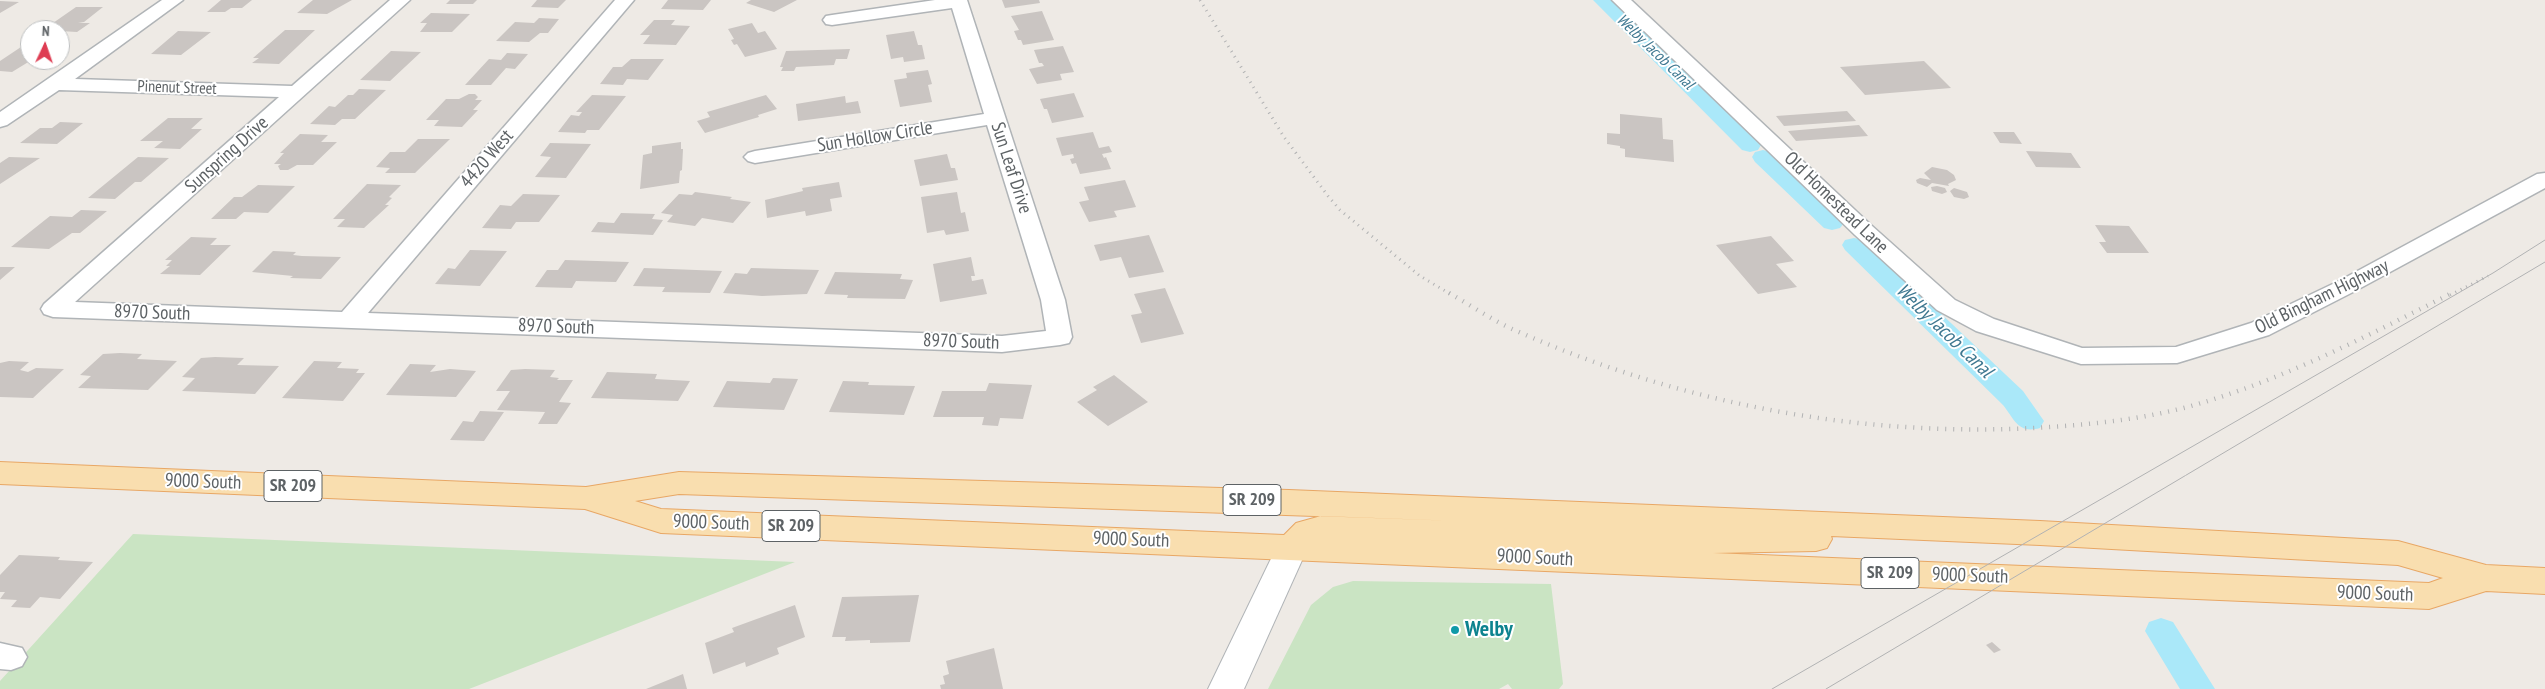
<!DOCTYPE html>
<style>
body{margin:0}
#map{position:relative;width:2545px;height:689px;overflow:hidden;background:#eeeae5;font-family:"PT Sans Narrow",sans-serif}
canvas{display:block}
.north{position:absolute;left:20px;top:20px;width:50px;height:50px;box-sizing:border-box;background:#fff;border:1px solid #bec0c1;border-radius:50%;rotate:3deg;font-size:14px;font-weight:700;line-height:20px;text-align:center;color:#5d6265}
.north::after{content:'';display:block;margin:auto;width:18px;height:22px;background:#de3c52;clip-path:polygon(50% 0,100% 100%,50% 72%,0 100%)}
</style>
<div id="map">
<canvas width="2545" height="689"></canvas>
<div class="north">N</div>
</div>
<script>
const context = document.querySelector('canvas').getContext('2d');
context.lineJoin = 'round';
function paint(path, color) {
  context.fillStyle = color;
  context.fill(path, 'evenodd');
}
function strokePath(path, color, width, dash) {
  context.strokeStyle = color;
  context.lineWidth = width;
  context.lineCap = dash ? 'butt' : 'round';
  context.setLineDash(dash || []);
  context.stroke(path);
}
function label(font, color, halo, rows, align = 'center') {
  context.font = font + ' "PT Sans Narrow",sans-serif';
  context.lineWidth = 4;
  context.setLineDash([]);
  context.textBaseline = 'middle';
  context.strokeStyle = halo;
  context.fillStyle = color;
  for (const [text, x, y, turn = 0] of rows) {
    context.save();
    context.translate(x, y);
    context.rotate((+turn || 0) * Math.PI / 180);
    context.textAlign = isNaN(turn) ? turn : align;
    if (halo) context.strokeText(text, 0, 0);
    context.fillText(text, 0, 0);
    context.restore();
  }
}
paint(new Path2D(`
 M133,534L795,562L469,689H0V681Z
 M1353,581L1551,584L1563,684L1559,689H1512L1508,684L1499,689H1268L1311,605L1333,587Z`), '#cae4c3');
paint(new Path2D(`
 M1593,0H1613L1758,140L1761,145L1758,150L1750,152L1742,150Z
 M1763,150L1771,152L1840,218L1844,223L1840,228L1832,230L1824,228L1755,162L1752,157L1755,152Z
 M1854,238L1863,240L2023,391L2044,421L2040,428C2018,434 2015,420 2003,405L1845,250L1842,245L1845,240Z
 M2161,618L2173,622L2215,689H2180L2145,631L2149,622Z`), '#aae8f9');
paint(new Path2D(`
 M221,0H252L242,8H231L225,12H207Z
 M313,0H352L327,14L297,13Z
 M450,0H477L473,4H446Z
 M537,0H566L558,8L531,7Z
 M668,0H711L703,10L661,9Z
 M751,0H797L774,12L746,3Z
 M1002,0H1039L1040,3L1005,8Z
 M0,1L19,2L0,13Z
 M76,7H103L84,22L78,23H90L77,32L43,30Z
 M1042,11L1054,40L1023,45L1021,40H1018L1014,31L1019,30L1011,16Z
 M431,13L470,14L452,32H420L427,23H420Z
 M539,18L559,19L548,33H540L529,42L496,41L515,22L534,23Z
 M654,20H675L671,25L690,26L676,45L643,44L650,35H640Z
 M752,23L758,33L765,31L777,49L745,57L737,44L734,45L731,40L734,39L728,29Z
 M285,30H315L279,64L252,63L259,58H253Z
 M178,31L211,32L181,55L151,54Z
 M914,31L918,45H922L925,59L904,62L903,57L891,59L886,35Z
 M24,45H30V61L12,72L0,71V61Z
 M1063,46L1074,72L1060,74L1062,80L1037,84L1029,69L1044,66L1042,63H1039L1034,50Z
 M850,49L847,59H836L834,65L796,67L794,71H781L783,67H780L786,51Z
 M391,51L421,52L390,81L360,80Z
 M507,53L528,54L515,69L506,68L491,85H465L489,59L501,60Z
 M631,59H664L648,80L627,79L623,85L600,84L613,67H622Z
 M1924,61L1951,88L1865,95L1840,67Z
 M928,70L932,84L928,85L932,102L900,107L894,80L907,78L906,73Z
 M359,89L386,90L355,119H342L335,125L310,124L329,106L335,107L348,95H353Z
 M1074,93L1084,117L1052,123L1047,109H1044L1040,99Z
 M469,94H475L478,97L475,100H482L473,110H478L462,127L434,126L439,120H426L446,99H459Z
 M592,95L626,96L599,130H587L585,133L558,132L571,115L579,116L582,112H576Z
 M766,95L777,109L758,115L759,117L705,133L697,121L710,117L707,112Z
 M845,96L846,103L858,101L861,113L798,121L796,104Z
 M1847,111L1856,121L1784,126L1776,116Z
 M1620,114L1662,118L1663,139L1673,140L1674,162L1625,157V149L1620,148V146L1607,144V133L1620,134Z
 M168,118H203L191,129H202L180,149L154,148L163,141H140Z
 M60,122L83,123L57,144L20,143L40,128H52Z
 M1859,125L1868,136L1796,141L1788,131Z
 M1093,132L1099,148L1109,146L1112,152L1102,154L1104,158L1106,157L1111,169L1080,174L1076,163L1072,164L1070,159L1074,158L1073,154L1062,156L1056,138Z
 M1993,132H2014L2022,144L2000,143Z
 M300,134L328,135L321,142H337L313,165H297L288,170H280L278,166L281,164H274L284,153H280Z
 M418,139H450L415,173H385L390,168L376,167L390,152H405Z
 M681,142V149H683L682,170L680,171L679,183L640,189L643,155L652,153V146Z
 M550,143L591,144L566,178L535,177L551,157L540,156Z
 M2026,151L2071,153L2081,168L2036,167Z
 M947,154L951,168H955L958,180L920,186L914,160Z
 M9,157L40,158L0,184V163Z
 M138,157L169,158L141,182H135L115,199L88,198Z
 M1932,167L1947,170L1954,175L1956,180L1948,184L1949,186L1932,183L1927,187L1917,183L1916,180L1920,178L1931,180L1924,173Z
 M1125,180L1136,207L1114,211L1117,217L1089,222L1079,202L1089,200L1084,187Z
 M839,182L842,197L830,199L832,211L806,216L805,211L767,218L765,200L803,191L802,188Z
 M367,184L401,185L389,197L392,198L385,205H389L364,228L337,227L345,219H333Z
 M258,185L295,186L268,213L244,212L236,219H211L234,197H242Z
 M1937,186L1945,188L1947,192L1942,194L1932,191L1931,187Z
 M1954,188L1967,192L1969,197L1964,199L1954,197L1950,191Z
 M695,192L732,197L730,199L751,202L733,223L702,218L695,226L667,222L673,215L661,213L679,194L692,195Z
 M957,192L961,213L965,212L969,231L946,235L944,230L927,233L921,197Z
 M523,194L560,195L539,222H516L511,229L482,228L500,205L511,206Z
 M81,210L107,211L80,233H72L49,249L11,247L50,216L72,217Z
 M621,213L655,214L652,219L663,220L653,235L591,232L598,222L614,223Z
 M2095,225L2129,226L2149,253H2107L2099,242H2106Z
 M1149,235L1164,272L1129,278L1121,257L1100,261L1094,245Z
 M1771,236L1794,261L1776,264L1797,287L1758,294L1716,245Z
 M191,237L217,238L210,245H231L200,275L160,274L170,266H166L172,260H165Z
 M470,250L507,251L480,286L435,284L448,268L455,269Z
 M273,251L296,252L293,255L302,256L341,257L321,279L290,278L293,276L252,272Z
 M971,257L975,276H971L972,281L983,279L987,294L940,302L933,264Z
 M565,260L629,262L616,282L576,281L572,288L535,287L547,270H558Z
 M0,267H15L0,280Z
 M644,268L722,271L710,293L662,292L665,287L633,286Z
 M751,268L819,270L807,294L762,296L723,293L735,273L747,274Z
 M835,272L902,274L900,279L913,280L905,299L847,298L848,295L824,294Z
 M1165,288L1184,334L1141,343L1131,315L1142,313L1134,294Z
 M120,353L142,354L137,359L177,361L148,390L78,388L91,376L80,375L103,354Z
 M215,357L244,358L237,365L279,366L255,394L182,391L195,378L182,377L201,358Z
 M9,361L29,362L20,370L28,372L36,368L64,369L33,398L0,397V363Z
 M314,361L342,362L337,368L359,369L356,373H365L343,401L282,398Z
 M410,364L436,365L430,372L450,369L476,371L456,397L386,395Z
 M525,369L555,370L550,377L559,378L557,380H573L559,402L571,403L557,424H538L545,412L497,410L510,391H496L511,370Z
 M607,372L657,374L655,379L690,381L678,401L591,398Z
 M1114,375L1148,402L1108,426L1077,402L1097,390L1093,387Z
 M773,378L798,379L784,410L713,407L727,381L770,383Z
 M843,381L869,382L868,385L915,386L904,415L829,412Z
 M989,383L1032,385L1023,419L1000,418L998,426L982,425L984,417H933L942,391H986Z
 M480,411L504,412L484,441L450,440L463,421L473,422Z
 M19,555L60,557L58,560L93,562L60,599L40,597L30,608L11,607L17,600L0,599L5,592H0V575Z
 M919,595L910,642L870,643V640L845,641L846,637H832L842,597Z
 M795,605L805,637L777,648L779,654L746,667L745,662L713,674L705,643L734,632L732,628Z
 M1992,642L2001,650L1994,653L1986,645Z
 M994,648L1003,689H941L940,685L945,684L943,676L949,674L946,661Z
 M683,674L687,689H646Z`), '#cac5c2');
const minor = new Path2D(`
 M162,0H183L75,79L292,86L390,0H410L75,302L342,312L615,0H634L368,313L1002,336L1046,331L1041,300L987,125L755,163L748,161L744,157L748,153L755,151L984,114L952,8L832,25L826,24L823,20L826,16L832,15L935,0H967L1065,300L1072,337L1069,343L1060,345L1002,352L53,317L44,314L41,309L44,304L279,97L59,90L7,125L0,127V112Z
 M1612,0H1631L1871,225L1955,300L1994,319L2082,348L2176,347L2251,323L2339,281L2537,174L2545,173V188L2355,291L2269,335L2177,363L2081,364L1976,331L1937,310L1855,235Z
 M0,643L22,648L27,657L22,666L11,670L0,669Z`);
const secondary = new Path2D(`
 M1292,535L1303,538L1308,547L1244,689H1208L1281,538Z`);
const primary = new Path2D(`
 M0,462L586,487L679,472L1289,490L2040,521L2398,541L2486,565L2545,568V594L2486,591L2429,609L661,533L585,509L0,484ZM679,494L1459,521L1321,516L1296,523L1284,535L661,509L635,501ZM1831,536L2040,545L2398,565L2443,578L2429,583L1713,553L1816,551L1827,548L1832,539Z`);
strokePath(minor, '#b0b4b7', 3);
strokePath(secondary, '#b0b4b7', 2);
strokePath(primary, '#e8a765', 2);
paint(minor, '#fff');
paint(secondary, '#fff');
paint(primary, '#f9deaf');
strokePath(new Path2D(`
 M1772,689L2493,273L2545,240
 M1826,689L2545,262`), '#b1b2b3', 1);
strokePath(new Path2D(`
 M1200,0L1284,137L1328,196L1340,210L1420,276L1452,295
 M2450,295L2488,276`), '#b1b2b3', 3, [1, 5]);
strokePath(new Path2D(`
 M1449,293C1472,306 1495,322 1519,332C1681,403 1856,437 2034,428C2086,425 2140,420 2191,406C2283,380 2367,336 2452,293`), '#b1b2b3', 4.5, [1, 7]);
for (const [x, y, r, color] of [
 [1455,630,5,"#0f9aa8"]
]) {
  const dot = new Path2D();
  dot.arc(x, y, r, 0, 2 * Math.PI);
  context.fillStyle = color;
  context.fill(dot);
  strokePath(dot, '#fff', 2);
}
label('italic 16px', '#3f7891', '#fff', [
 ["Welby Jacob Canal",1655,52,44]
]);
label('16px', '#5d6265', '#fff', [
 ["Pinenut Street",177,88,2]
]);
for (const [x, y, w] of [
 [293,486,58],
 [1252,500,58],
 [791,526,58],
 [1890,573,58]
]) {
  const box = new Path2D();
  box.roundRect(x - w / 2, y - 15.5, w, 31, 4);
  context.fillStyle = '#fff';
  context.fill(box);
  strokePath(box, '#5d6265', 1);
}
label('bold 18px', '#5d6265', null, [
 ["SR 209",293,486],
 ["SR 209",1252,500],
 ["SR 209",791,526],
 ["SR 209",1890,573]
]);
label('19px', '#5d6265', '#fff', [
 ["Sun Hollow Circle",875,137,-9],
 ["Sunspring Drive",227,155,-42],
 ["4420 West",487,159,-49],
 ["Sun Leaf Drive",1011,168,72],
 ["Old Homestead Lane",1836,203,44],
 ["Old Bingham Highway",2322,297,-26],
 ["8970 South",152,313,2],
 ["8970 South",556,327,2],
 ["8970 South",961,342,2],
 ["9000 South",203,482,2],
 ["9000 South",711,523,2],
 ["9000 South",1131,540,2],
 ["9000 South",1535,558,3],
 ["9000 South",1970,576,2],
 ["9000 South",2375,594,2]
]);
label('italic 20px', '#3f7891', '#fff', [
 ["Welby Jacob Canal",1944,331,44]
]);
label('bold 22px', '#0d838f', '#fff', [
 ["Welby",1465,630]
], 'left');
</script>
